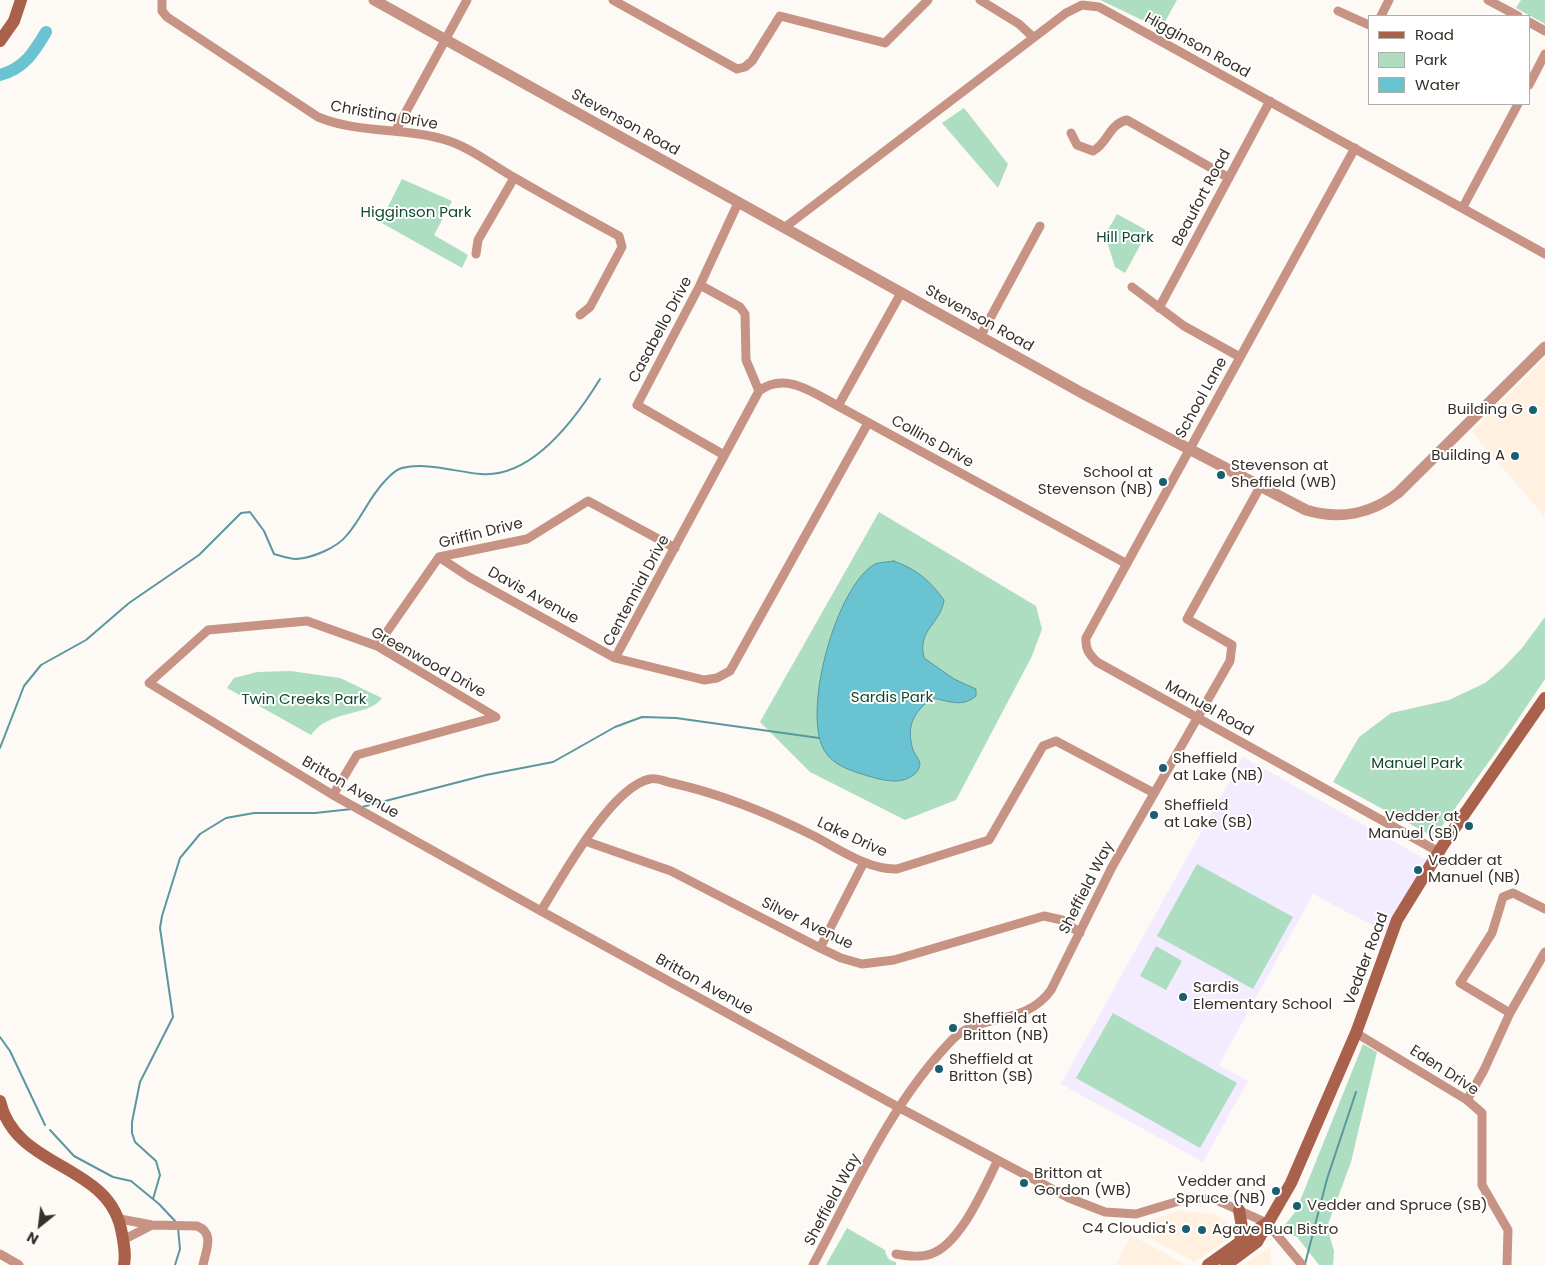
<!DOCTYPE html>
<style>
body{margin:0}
#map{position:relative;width:1545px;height:1265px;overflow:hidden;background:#fdf9f5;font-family:Poppins,sans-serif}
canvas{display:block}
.legend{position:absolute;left:1368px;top:15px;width:162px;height:90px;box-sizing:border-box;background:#fff;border:1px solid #afaca9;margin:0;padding:6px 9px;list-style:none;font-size:15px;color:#373028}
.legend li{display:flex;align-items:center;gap:10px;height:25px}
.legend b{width:25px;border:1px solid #afaca9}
.north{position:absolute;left:15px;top:1200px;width:50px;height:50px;-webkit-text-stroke:4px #fff;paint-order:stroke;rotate:209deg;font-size:14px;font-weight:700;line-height:20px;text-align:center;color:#373028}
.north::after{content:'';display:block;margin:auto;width:18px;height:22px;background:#373028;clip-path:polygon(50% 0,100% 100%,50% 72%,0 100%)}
</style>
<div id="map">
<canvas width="1545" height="1265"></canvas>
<ul class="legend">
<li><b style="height:6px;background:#aa614c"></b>Road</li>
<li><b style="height:14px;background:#aedec2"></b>Park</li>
<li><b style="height:14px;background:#69c3d0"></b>Water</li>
</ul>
<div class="north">N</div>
</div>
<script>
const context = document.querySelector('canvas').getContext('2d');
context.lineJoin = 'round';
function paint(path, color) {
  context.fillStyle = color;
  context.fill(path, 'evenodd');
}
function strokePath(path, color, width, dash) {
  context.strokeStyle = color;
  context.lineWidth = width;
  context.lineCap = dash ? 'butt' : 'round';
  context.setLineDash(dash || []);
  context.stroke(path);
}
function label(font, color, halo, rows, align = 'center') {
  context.font = font + ' Poppins,sans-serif';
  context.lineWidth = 4;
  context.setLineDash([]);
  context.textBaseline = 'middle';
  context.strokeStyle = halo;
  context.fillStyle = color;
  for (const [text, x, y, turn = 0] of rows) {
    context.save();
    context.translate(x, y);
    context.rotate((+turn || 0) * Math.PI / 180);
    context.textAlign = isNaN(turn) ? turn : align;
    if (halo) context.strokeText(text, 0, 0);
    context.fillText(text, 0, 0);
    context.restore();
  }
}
paint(new Path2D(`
 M1545,358V517L1472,432Z
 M1176,1211L1215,1214L1232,1227L1227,1240L1195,1262L1149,1238L1145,1229L1150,1221Z
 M1131,1235L1186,1265H1116Z
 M1270,1247L1272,1265H1243Z`), '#fff0e0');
paint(new Path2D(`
 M1243,757L1427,860L1387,933L1313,894L1219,1065L1248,1081L1203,1162L1061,1084Z`), '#f2ecfe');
paint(new Path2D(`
 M1100,0H1177L1161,29Z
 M1521,0H1545V24L1516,8Z
 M964,108L1008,164L998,188L942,123Z
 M402,179L452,201L434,235L468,255L462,268L380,222Z
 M1117,214L1148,231L1125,273L1115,267L1105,235Z
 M879,512L1036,606L1042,629L1032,656L956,800L905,820L810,772L760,722Z
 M1545,617V679L1496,752L1434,837L1333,782L1359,737L1391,713L1449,700L1485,683L1503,668L1522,648Z
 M291,671L340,678L382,698C369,717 329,709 311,735L227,688L234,678L257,672Z
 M1197,864L1293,917L1253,989L1157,936Z
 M1156,946L1182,961L1166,990L1140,976Z
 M1113,1013L1237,1083L1200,1148L1076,1078Z
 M1363,1044L1377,1052L1351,1162L1327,1227L1334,1251L1333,1265H1319L1297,1237L1287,1232L1284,1226L1296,1211Z
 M847,1228L885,1250C887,1258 888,1260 896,1262V1265H826Z`), '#aedec2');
const water = new Path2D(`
 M894,561C918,570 929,580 944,600C941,624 917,629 924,658L954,679L976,689V696C962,708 949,701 932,698C913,713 906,726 913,750C915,754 919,759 920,764C920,768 916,774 912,776C899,785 882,780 868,776C852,771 833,766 824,750C802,711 836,586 875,564C880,562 889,562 894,561Z`);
paint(water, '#69c3d0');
strokePath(water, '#5a979e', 1);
strokePath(new Path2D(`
 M0,748L24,686L41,665L86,640L129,603L199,555L241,513L250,512L264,531L274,554C281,556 290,559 296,559C312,558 337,548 347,535C361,519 369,498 384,482C389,477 394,470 402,468C427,462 456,472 481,474C532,478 576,418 600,379
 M362,807L486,775L553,762L615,727L642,717L676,718L819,738
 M0,1037L10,1051L45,1125
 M50,1130L74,1156L113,1177L131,1181L159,1204L175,1221
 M153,1199L160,1175L156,1161L135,1142L132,1133V1122L140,1082L173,1017L160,928L162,916L180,858L200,834L226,818L254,813H315L352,809
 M1305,1264L1327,1179L1356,1092
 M175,1265L180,1249L178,1228`), '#5a979e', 2);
strokePath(new Path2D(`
 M0,75C24,69 34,52 46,32`), '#69c3d0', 12);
strokePath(new Path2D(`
 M162,0V11L167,17L318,117C359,134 406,127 449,141C473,149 493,166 515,178C549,198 584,217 619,236L622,247L590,307L580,315
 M613,0L737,69L745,67L752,61L780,16L885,43L928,0
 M980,0L1019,24L1033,37
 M1488,0L1518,16
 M1338,11L1369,25
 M1381,16L1389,0
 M1529,22L1545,31
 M1529,85L1545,54
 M396,130L467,0
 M1071,133L1077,145L1093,151C1108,143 1109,124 1127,120L1229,178
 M1355,148L1086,638C1085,649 1089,654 1097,662L1439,852
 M1463,207L1518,104
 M784,228L1066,13L1082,5L1099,7L1545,254
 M476,254L478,240L514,178
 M700,285L740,307L745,314L746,360L759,391
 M1132,287L1184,326L1240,357
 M901,293L838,406L1127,564
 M1159,308L1270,101
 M980,337L1040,226
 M838,406C814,393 785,371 759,391L615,658L704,680L717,678L730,671L868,423
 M724,455L637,405L700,285L738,203
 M439,557L469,577L615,658
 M377,646L439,557L527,539L588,501L675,548
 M333,795L357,755L496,717L377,646L307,621L208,630L149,683L333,795L541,911L898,1107L1069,1198L1105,1212L1136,1214L1189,1198L1214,1199L1267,1223L1302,1265
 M585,841L671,871L820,948L841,958L862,964L894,960L1044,916L1062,920L1080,933
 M541,911C562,877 611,787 650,779C656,777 666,782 672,783C722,794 768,813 814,836C839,849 868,870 897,869L989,840L1043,746L1056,741L1154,793
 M820,948L864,862
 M1510,1013L1460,983L1492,933L1503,897L1513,893L1545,909
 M1356,1033L1467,1100L1482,1113V1185L1508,1230L1507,1265
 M1467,1100L1484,1070L1510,1013L1545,952
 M120,1219L152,1225L197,1226C215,1233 206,1250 203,1265
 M123,1240L152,1225
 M0,1254L19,1265
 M896,1254C907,1256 920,1258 931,1254C961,1244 984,1187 998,1160
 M813,1265C854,1188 891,1103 952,1040C979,1012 1025,1027 1051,990L1112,867L1230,661L1232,645L1187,619L1260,487`), '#c79385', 9);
strokePath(new Path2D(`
 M374,0L1082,393L1306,510C1339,520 1371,514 1398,493L1545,347`), '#c79385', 11);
strokePath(new Path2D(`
 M0,41L14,21L21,0
 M0,1101C16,1171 111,1162 122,1234C124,1245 126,1254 124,1265
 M1239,1210L1242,1227L1240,1242
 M1208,1265L1267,1223
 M1226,1265L1257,1242L1291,1183L1356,1033L1397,920L1443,845L1545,698`), '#aa614c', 12);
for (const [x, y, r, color] of [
 [1533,410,5,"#1a5e71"],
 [1515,456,5,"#1a5e71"],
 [1221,475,5,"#1a5e71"],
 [1163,482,5,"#1a5e71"],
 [1163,768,5,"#1a5e71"],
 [1154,815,5,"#1a5e71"],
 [1469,826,5,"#1a5e71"],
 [1418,870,5,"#1a5e71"],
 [1183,997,5,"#1a5e71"],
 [953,1028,5,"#1a5e71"],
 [939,1069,5,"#1a5e71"],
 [1024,1183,5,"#1a5e71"],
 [1276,1191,5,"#1a5e71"],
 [1297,1206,5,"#1a5e71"],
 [1186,1229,5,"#1a5e71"],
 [1202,1230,5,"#1a5e71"]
]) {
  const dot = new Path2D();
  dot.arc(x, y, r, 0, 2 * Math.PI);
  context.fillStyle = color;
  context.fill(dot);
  strokePath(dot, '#fff', 2);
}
label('15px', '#373028', '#fff', [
 ["Higginson Road",1197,46,29],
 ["Christina Drive",384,116,10],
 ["Stevenson Road",625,123,29],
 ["Beaufort Road",1202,198,-62],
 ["Stevenson Road",979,319,29],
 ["Casabello Drive",661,330,-62],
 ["School Lane",1202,398,-61],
 ["Collins Drive",932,442,29],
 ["Griffin Drive",481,534,-14],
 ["Centennial Drive",637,591,-62],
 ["Davis Avenue",533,596,29],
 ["Greenwood Drive",428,663,29],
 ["Manuel Road",1209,709,29],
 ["Britton Avenue",350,788,30],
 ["Lake Drive",852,838,25],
 ["Sheffield Way",1087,888,-63],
 ["Silver Avenue",807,924,26],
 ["Vedder Road",1367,959,-69],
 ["Britton Avenue",704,985,29],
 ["Eden Drive",1444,1071,33],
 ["Sheffield Way",833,1200,-62]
]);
label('15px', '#134930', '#fff', [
 ["Higginson Park",416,213],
 ["Hill Park",1125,238],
 ["Sardis Park",892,698],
 ["Twin Creeks Park",304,700],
 ["Manuel Park",1417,764]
]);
label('15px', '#373028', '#fff', [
 ["Building G",1523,410,"right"],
 ["Building A",1505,456,"right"],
 ["Stevenson at",1231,466],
 ["Sheffield (WB)",1231,483],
 ["School at",1153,473,"right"],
 ["Stevenson (NB)",1153,490,"right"],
 ["Sheffield",1173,759],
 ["at Lake (NB)",1173,776],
 ["Sheffield",1164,806],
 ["at Lake (SB)",1164,823],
 ["Vedder at",1459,817,"right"],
 ["Manuel (SB)",1459,834,"right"],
 ["Vedder at",1428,861],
 ["Manuel (NB)",1428,878],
 ["Sardis",1193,988],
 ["Elementary School",1193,1005],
 ["Sheffield at",963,1019],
 ["Britton (NB)",963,1036],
 ["Sheffield at",949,1060],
 ["Britton (SB)",949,1077],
 ["Britton at",1034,1174],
 ["Gordon (WB)",1034,1191],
 ["Vedder and",1266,1182,"right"],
 ["Spruce (NB)",1266,1199,"right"],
 ["Vedder and Spruce (SB)",1307,1206],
 ["C4 Cloudia's",1176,1229,"right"],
 ["Agave Bua Bistro",1212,1230]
], 'left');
</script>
